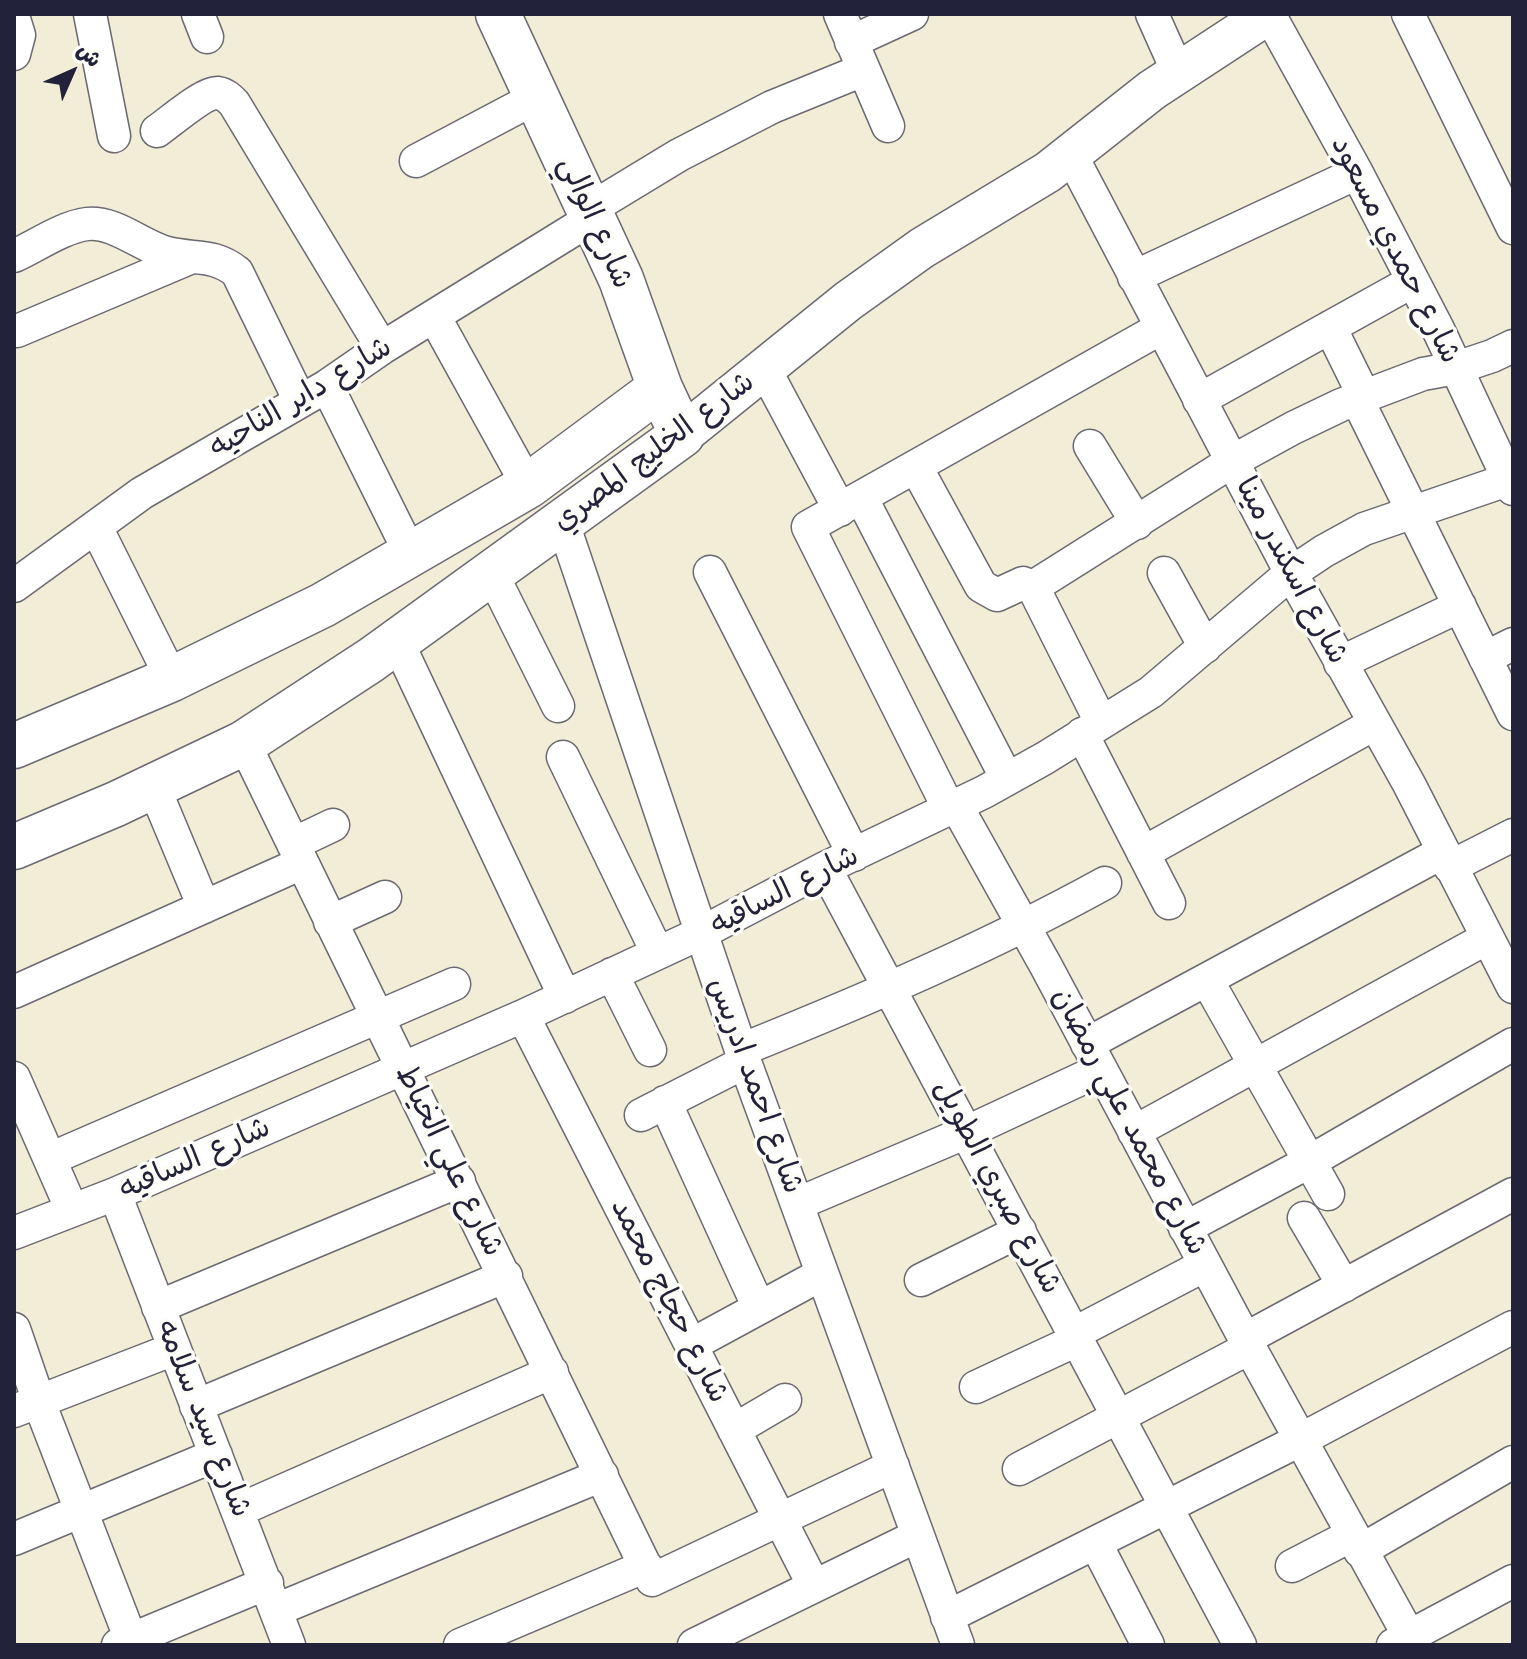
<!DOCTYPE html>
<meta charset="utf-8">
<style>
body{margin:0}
#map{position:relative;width:1527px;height:1659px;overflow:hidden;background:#f2edd7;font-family:"Shantell Sans","Playpen Sans Arabic",sans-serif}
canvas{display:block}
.frame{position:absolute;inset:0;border:16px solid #22223b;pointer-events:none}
.north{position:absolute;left:32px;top:32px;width:80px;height:80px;-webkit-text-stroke:6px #fdfcf7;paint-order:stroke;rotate:45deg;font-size:22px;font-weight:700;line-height:32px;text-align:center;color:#22223b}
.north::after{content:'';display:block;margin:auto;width:28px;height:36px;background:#22223b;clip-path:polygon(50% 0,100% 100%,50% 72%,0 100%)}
</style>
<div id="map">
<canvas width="1527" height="1659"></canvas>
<div class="frame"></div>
<div class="north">ش</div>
</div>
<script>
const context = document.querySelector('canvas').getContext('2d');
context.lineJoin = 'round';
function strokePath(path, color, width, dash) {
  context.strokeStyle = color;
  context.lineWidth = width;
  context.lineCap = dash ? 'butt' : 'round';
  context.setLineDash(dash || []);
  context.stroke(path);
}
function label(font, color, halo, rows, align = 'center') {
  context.font = font + ' "Shantell Sans","Playpen Sans Arabic",sans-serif';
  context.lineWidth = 7;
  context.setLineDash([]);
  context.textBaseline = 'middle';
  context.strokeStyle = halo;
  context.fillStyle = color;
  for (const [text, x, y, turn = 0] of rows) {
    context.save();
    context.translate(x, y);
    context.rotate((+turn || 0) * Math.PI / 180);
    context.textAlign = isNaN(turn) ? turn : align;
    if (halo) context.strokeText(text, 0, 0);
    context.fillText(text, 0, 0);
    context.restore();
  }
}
const minor = new Path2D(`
 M90,14L114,136
 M198,14L207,37
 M840,14L888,126
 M1152,14L1178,72
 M1269,14L1357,173L1438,329L1513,489
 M1408,14L1513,228
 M14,19L19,35L14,54
 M851,42L912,14
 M157,131C170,122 204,92 218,93C225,94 230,99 234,103L382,348
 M1071,155L1291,573L1409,784L1513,987
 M416,161L537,97
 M590,209L679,155L772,107L863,70
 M14,256C36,246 63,227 87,224C115,221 141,246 167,253C195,260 213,253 237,272L300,401
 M1134,277L1357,173
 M434,316L528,486
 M1330,327L1364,396
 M17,331L192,257
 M764,368L840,510
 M327,386L411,555
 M1357,399L1513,714
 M1199,400L1413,281
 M1090,446L1137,523
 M916,467L981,586L997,595L1023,583L1033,587L1101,722
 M861,497L1007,779
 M563,523L745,1062L958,1645
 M96,527L172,679
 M491,572L558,706
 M710,572L854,855
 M1164,573L1205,647
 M14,586L142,493L327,386L382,348L594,217
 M1033,587L1231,462L1293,428L1341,405L1423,374L1456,368L1492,356L1513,346
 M397,641L565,997
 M1485,658L1513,644
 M1340,663L1460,606
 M1082,734L1169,903
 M244,743L652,1580L893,1466
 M563,757L657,952
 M153,785L204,907
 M956,805L1046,966L1245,1339L1414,1645
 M949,809L808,527L1161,328
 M293,844L333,825
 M1143,853L1374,724
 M1450,867L1513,835
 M825,868L1240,1645
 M330,922L385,897
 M612,974L650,1050
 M1207,980L1328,1194
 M14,992L302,863
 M523,1016L814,1586
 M1087,1044L1443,852
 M741,1050C865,1000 987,948 1105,883
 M14,1078L72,1210
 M665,1102L759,1308
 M641,1115L745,1062
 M1134,1132L1487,938
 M50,1159L454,984
 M115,1194L289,1645
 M797,1204L967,1132L1100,1070
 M1304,1218L1344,1286
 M1185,1228L1309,1162L1513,1044
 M14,1233L115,1194L523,1016L701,933L825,868L984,792L1045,758L1151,692L1291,573L1324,551L1364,529L1513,478
 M921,1280L1020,1231
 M158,1307L459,1181
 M14,1329L39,1402L133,1645
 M1075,1333L1205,1265
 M1245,1339L1513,1194
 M691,1345L822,1274
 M976,1387L1079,1339
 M196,1406L506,1276
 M14,1411L174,1349
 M734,1430L785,1400
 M1019,1469L1249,1348
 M239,1510L552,1372
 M14,1539L216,1455
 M1096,1544L1148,1645
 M1360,1551L1513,1462
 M1292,1566L1352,1535
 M276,1610L602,1475
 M947,1617L1300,1440L1513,1327
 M118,1645L267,1583
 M460,1645L646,1566
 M694,1645L917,1536
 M1393,1645L1513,1581`);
const tertiary = new Path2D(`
 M682,435L848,301L922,248L1048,172L1152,90L1268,14`);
const secondary = new Path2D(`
 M14,746L172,679L323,605L528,486L660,388
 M14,847L116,804L244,743L371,660L682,435L660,388L621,279L498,14`);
strokePath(minor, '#6b6972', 35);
strokePath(tertiary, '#6b6972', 43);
strokePath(secondary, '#6b6972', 47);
strokePath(minor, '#fff', 32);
strokePath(tertiary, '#fff', 40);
strokePath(secondary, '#fff', 44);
label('30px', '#22223b', '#fdfcf7', [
 ["شارع الوالي",595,223,66],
 ["شارع حمدي مسعود",1395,250,63],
 ["شارع داير الناحيه",301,398,-31],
 ["شارع الخليج المصري",654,452,-37],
 ["شارع اسكندر مينا",1291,571,62],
 ["شارع الساقيه",785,891,-27],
 ["شارع احمد ادريس",755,1086,70],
 ["شارع محمد علي رمضان",1129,1122,62],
 ["شارع الساقيه",195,1159,-24],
 ["شارع علي الخياط",449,1161,64],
 ["شارع صبري الطويل",997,1187,62],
 ["شارع حجاج محمد",669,1301,63],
 ["شارع سيد سلامه",203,1419,68]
]);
</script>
